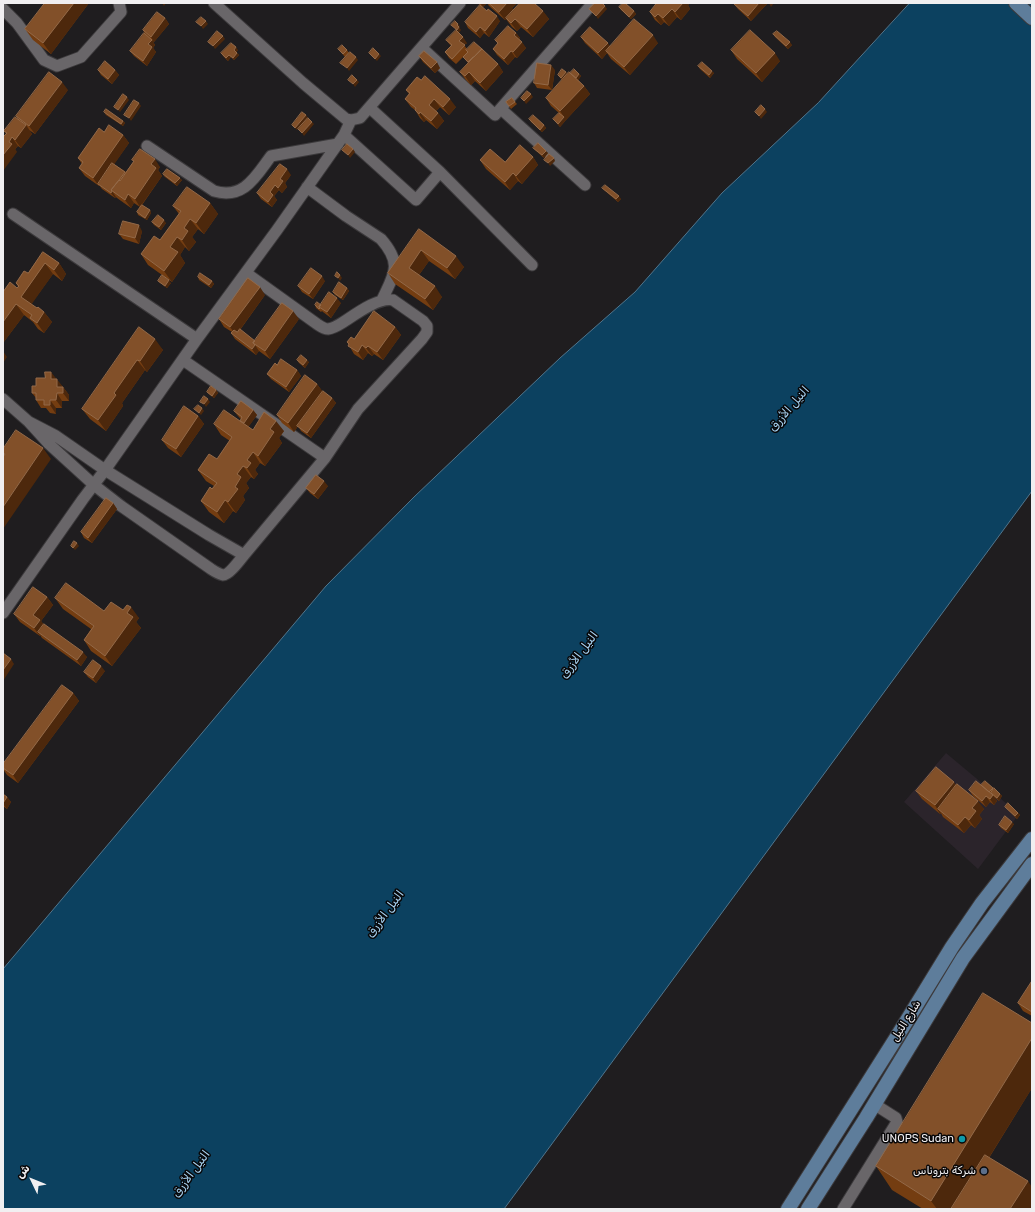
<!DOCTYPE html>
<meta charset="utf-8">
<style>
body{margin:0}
#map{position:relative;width:1035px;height:1212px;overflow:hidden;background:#1f1d1f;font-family:Rubik,Vazirmatn,sans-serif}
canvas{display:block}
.frame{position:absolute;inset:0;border:4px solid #f1eff1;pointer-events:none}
.north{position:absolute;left:12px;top:1160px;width:40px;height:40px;-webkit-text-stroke:3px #080708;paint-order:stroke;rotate:313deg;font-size:11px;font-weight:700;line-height:16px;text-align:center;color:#f1eff1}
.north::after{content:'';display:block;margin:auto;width:14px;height:18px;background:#f1eff1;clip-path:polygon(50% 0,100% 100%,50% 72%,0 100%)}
</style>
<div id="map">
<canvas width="1035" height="1212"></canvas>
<div class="frame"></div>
<div class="north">ش</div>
</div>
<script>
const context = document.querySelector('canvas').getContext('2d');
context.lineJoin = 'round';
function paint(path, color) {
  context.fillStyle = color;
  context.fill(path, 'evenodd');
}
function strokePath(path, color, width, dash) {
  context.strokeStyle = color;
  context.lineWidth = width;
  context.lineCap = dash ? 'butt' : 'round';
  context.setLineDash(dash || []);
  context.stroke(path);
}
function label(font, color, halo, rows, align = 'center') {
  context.font = font + ' Rubik,Vazirmatn,sans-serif';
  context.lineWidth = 3;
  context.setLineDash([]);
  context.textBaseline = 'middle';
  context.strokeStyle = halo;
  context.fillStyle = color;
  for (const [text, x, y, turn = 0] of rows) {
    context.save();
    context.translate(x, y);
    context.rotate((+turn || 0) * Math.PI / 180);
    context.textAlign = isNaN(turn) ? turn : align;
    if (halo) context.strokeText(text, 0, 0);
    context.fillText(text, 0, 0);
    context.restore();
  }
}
paint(new Path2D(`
 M946,753L1019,814L978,869L904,802Z`), '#2b242b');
const water = new Path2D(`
 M910,3H1032V491L504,1209H3V969L326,586L414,497L560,358L635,292L722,193L818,103Z`);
paint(water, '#0c4160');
strokePath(water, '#51758c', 1);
const minor = new Path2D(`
 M214,3L303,83L346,119L351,120L360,118L460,3
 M3,9L17,23L44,60L57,66L81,57L121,12L119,3
 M422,48L495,115L593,3
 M370,108L440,172L532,265
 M501,109L585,185
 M344,135L416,200L440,172
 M147,146L214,191C244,200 256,176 271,156L338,144
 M307,187L346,216L381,239C403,264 394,274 382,300
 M13,214L197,339
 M183,360L325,458
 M3,399L29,422
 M29,422L56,436L105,470L209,535L244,555C240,560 229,575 223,575C219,574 214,571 211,569L121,506L94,485L49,444Z
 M244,555L325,458L358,409L422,339L427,332V326L423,321L393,300C379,297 357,313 345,321C340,324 335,328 328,329C324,329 320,326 317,324L246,273
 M3,613L83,499L105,470L197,339L277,230L344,135L351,120
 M843,1209L897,1122L896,1118L874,1104`);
const major = new Path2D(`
 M1016,3L1032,18
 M788,1209L898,1035L952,947L982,903L1032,839
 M808,1209L866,1118L963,958L1032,864`);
strokePath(minor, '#3c3a3c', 13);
strokePath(major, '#3c3a3c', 16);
strokePath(minor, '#696669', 11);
strokePath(major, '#5e7d9b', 14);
paint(new Path2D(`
 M45,3H89L51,54L33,40L25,29Z
 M477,3H487L483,7Z
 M487,3H517L512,8L513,10L508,16L539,7L549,19L533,37L521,27L517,31L512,27L506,19L505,20L489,6Z
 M657,3H690L688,5L690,9L681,20L677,17L669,26L664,22L661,25L655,20L650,12Z
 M734,4H767L751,21L738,9Z
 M619,7L634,11L636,14L631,19L621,10Z
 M165,18L169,24L154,42L152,40L155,45L153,48L156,52L147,66L134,56L130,51L146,36L143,30Z
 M500,21L489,37L484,33L480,38L468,28L465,22Z
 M516,33L520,38L519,39L526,48L517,58L515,57L508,65L497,55L493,49L498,44L495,40Z
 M773,34L792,45L788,49L775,37Z
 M581,37L610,46L658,43L630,75L611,59L607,53L602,59L585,43Z
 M446,40L467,43L464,45L467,49L498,64L503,72L486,91L475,81L471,85L466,80L460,72L468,63L463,57L468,52L456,64L449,58L445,52L451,46Z
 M338,49L347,50L349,53L345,57Z
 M238,50L236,52L239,55L234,60L231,57L228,61L223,56L221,53Z
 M731,50L780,61L762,82L737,59Z
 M419,56L440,68L435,73L423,62Z
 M698,66L714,73L710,78L700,69Z
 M98,70H115L119,75L112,84L101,75Z
 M555,70L552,90L537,88L534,83Z
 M566,72L567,74H579L581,76L578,80L584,86L590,94L566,120L564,118L566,120L560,127L553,119L559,113L551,106L546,98L562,80L558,75Z
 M68,90L35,134L29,130L32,134L21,148L18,146L15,149L17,152L3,138L6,134L4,131L18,120L16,116Z
 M406,90L456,107L449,115L440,107L436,111L438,113L444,121L437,129L426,120L424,122L420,118L415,110L411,107L405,99L409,94Z
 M512,98L517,104L511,109L506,102Z
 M104,112L123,121L125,123L123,126L106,115Z
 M529,119L544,125L546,128L542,132L531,122Z
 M104,132L123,135L129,143L114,164L126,172L134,161L132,160L160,167L158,170L162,176L142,205L150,210L151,213L147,220L138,215L137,212L140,207L134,203L131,208L117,198L116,197L115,198L102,189L99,185V186L85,176L79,168L82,164L78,158Z
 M533,148L548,153L544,158L535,150Z
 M533,157L538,165L522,184L518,181L510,190L486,169L480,160L505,162Z
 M163,175L182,180L177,186L165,177Z
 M291,175L285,183L287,187L282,193L279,190L274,196L277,200L272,207L261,199L257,193Z
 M602,188L621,199L618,202L604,190Z
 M210,203L218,214L204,234L198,229L192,237L196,242L189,251L185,247L180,255L185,263L172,282L148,265L141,254L160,240L179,214L173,206Z
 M152,222L166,223L161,230L154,225Z
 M419,229L464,267L455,279L429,261L419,275L442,297L433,310L395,284L388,273Z
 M142,231L139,244L123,239L119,234Z
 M43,252L59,263L66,274L62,281L53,274L31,304L37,308L44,312L52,322L44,333L38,329L33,322L24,315L3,343L18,287L16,283L28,273Z
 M198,277L212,281L214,284L211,288L199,280Z
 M158,281L171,283L167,288L160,283Z
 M325,281L313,299L302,292L298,286Z
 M347,288L349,291L343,300L335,295L333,292Z
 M265,295L240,330L255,341L299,319L270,359L259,351L256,355L235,339L231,333L232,332L224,327L219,319Z
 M341,303L331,318L323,312L322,311L321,312L316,308L315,305Z
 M139,327L163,350L147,372L145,370L122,403L123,406L106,431L90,419L82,409Z
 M395,327L401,335L383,360L374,354L372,356L368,353L363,360L354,354L347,342L354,339Z
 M297,360L309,362L305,368L299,363Z
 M277,365L297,370L301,376L289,392L271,379L267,374Z
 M56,379L63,387L69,395V401H62V408H56V414L50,413L46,408H41L36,400V398L32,393L36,386Z
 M317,384L322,391L332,398L336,403L311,438L301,431L298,426L294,432L282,423L277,415Z
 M216,390L218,393L214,398L209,394L207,392Z
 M253,410L257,415L248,427L253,430L284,431L279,438L282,443L265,466L260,463L255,470L258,474L254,479L251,477L246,483L249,488L243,496L245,500L236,513L233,511L224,523L209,512L201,501L214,486L206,481L198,470L217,459L230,441L221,435L214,424L241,422V419L238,416L234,411Z
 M198,416L204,424L181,457L168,448L162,440Z
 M328,486L318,499L310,493L306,488Z
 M113,503L117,509L92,543L84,538L81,532Z
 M47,597L53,605L41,621L44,625L87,657L81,666L42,638L40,635V636L20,622L14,614Z
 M55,598L104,611L123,610L139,618L136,622L141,628L112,666L91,651L84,640L91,629L63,609Z
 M105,671L96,683L88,677L84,672Z
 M73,693L79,701L18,783L7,775L3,769V764Z
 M985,781L993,789L1000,794L1002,796L999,801L993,796L997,801L994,805L990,802L986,807L973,796L969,790L983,787L981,785Z
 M956,785L984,809L979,815L982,819L975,828L971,825L964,833L943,817L941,813L940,814L922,799L916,791Z
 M3,794L7,797L11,802L7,809L3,806Z
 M1005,807L1018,813L1020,815L1017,819Z
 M1014,824L1008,833L1001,828L999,825Z
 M1032,981V1016L1023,1011L1018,1003Z
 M1032,1088L989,1158L1031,1209H923L892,1190L876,1166Z`), '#743d11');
paint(new Path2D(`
 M74,3H89L51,54L43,43Z
 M162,3H166L164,6Z
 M482,3H487L483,7L481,4Z
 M507,3H517L512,8L513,10L505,20L499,12Z
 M683,3H690L688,5L690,9L681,20L675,12Z
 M759,3H766L767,4L751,21L748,16Z
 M769,3H774L771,7Z
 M605,6L607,9L598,19L596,16Z
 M672,9L677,17L669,26L663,18Z
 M543,11L549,19L533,37L527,29Z
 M634,11L636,14L631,19L629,17Z
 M658,14L664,22L661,25L655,17Z
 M497,16L500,21L489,37L485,31Z
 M165,18L169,24L154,42L151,37Z
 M515,19L521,27L517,31L511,23Z
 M206,21L208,24L203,29L201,26Z
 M458,24L460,26L459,27L461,30L459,33L457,30V25Z
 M480,27L484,33L480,38L476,32Z
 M516,33L520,38L518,41L514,35Z
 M653,35L658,43L630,75L624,67Z
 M223,36L225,39L215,49L213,46Z
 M463,37L467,43L463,46L459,41Z
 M152,40L155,45L153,48L156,52L147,66L143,61L148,44Z
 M522,42L526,48L517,58L513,52Z
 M790,42L792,45L788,49L786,46Z
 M608,43L611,48L606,51L607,53L602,59L598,53Z
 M236,47L238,50L236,53L234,50Z
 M511,51L515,57L508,65L504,59Z
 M237,53L239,55L234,60L233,58Z
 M775,53L780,61L762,82L756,73Z
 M379,54L381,56L377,61L375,59Z
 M229,55L231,57L228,61L226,58Z
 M356,57L358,60L349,71L347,68Z
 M437,62L440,68L435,73L431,68Z
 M498,64L503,72L486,91L480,83Z
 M551,65L555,70L552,90L548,85Z
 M115,70L119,75L112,84L108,79Z
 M712,71L714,73L710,78L709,75Z
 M469,72L475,81L471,85L465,76Z
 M566,72L568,75L563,81L561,78Z
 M579,74L581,76L578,81L576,78Z
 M357,80L359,82L355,87L353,84Z
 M62,82L68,90L35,134L29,126Z
 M584,86L590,94L566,120L560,111Z
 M531,94L533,97L526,104L524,101Z
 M127,97L129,100L120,112L118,110Z
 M434,99L440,107L434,113L429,105Z
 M450,99L456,107L449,115L443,107Z
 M139,103L141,106L131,121L129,118Z
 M765,109L767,112L761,119L759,116Z
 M420,112L426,120L424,122L419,114Z
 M438,113L444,121L437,129L431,121Z
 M306,115L308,118L297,130L295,128Z
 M564,117L566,120L560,127L558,124Z
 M123,121L125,123L123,126L121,124Z
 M312,122L314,124L304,136L302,133Z
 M26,125L32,134L21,148L15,140Z
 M544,125L546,128L542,132L540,130Z
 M123,135L129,143L100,185L98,184L99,185V186L93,178Z
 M12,137L18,146L15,149L17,152L3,171V155L9,142Z
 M353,149L355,152L350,158L348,155Z
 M546,151L548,153L544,158L542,155Z
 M533,157L538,165L522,184L516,176Z
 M554,158L555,161L550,166L548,163Z
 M155,159L160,167L158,170L162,176L140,207L135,199L151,164Z
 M287,169L291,175L285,183L287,187L282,193L278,188L280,179Z
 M513,173L518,181L510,190L505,182Z
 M180,178L182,180L177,186L175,183Z
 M275,185L279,190L274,196L277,200L272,207L268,202L270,192Z
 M112,191L116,197L115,198L111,193Z
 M128,194L134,203L131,208L125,200Z
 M619,196L621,199L618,202L616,199Z
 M210,203L218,214L204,234L196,223Z
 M150,210L151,213L147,220L145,218Z
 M190,219L198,229L192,237L196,242L189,251L182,240L184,228Z
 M164,220L166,223L161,230L159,227Z
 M139,225L142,231L139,244L135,238Z
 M177,237L185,247L180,255L185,263L172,282L164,271L170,247Z
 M421,250L429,261L416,279L409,268Z
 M456,256L464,267L455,279L447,268Z
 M45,263L53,274L29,308L21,297Z
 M59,263L66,274L62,281L54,270Z
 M340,275L342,278L340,281L338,278Z
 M322,276L325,281L313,299L309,294Z
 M169,280L171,283L167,288L165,286Z
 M212,281L214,284L211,288L209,285Z
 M435,286L442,297L433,310L425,299Z
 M260,287L265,295L236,335L230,327Z
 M347,288L349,291L343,300L341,298Z
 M337,298L341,303L331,318L327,312Z
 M16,304L24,315L3,343V322Z
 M293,311L299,319L270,359L265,351Z
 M44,312L52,322L44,333L37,323Z
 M395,327L401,335L383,360L377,352Z
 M155,339L163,350L147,372L140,361Z
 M255,345L259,351L256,355L252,349Z
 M362,345L368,353L363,360L358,352Z
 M368,346L374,354L372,356L366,348Z
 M3,351L7,357L3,363Z
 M137,360L145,370L122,403L123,406L106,431L98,420L114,393Z
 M307,360L309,362L305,368L303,365Z
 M297,370L301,376L289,392L286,387Z
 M51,372L63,387L61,393L51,379Z
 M317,384L323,392L294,432L288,423Z
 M63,387L69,395V401L63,393Z
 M216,390L218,393L214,398L212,396Z
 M57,393L62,401V408L56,400Z
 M332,398L336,403L311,438L307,433Z
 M208,399L210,402L206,407L204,404Z
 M50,400L56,408V414L50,405Z
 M202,408L204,411L201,415L199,413Z
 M253,410L257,415L247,429L244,423Z
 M198,416L204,424L181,457L176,449Z
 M276,421L284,431L279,438L282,443L265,466L258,456L270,429Z
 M43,448L51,459L3,529V507Z
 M253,452L260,463L255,470L258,474L254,479L247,468V460Z
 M243,466L251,477L246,483L249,488L243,496L245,500L236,513L228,502L235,487L237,474Z
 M324,481L328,486L318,499L314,494Z
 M225,500L233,511L224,523L217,512Z
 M113,503L117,509L92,543L88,538Z
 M77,543L79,546L75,550L73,548Z
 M47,597L53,605L41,621L46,628L38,632L40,635V636L34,628L33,615Z
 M131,607L139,618L136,622L141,628L112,666L105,656L127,613Z
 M83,652L87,657L81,666L77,660Z
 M11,659L14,664L3,681V670Z
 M101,666L105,671L96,683L93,678Z
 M73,693L79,701L18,783L13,775Z
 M954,782L959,790L938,809L941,813L940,814L935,805Z
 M1000,794L1002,796L999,801L997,798Z
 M993,795L997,801L994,805L990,799Z
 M986,796L990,802L986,807L982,801Z
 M7,797L11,802L7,809L3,804Z
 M978,801L984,809L979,815L982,819L975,828L969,820L972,808Z
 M1018,813L1020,815L1017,819L1015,816Z
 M965,817L971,825L964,833L958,825Z
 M1012,822L1014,824L1008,833L1006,830Z
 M1032,1038V1088L957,1209H937L931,1201Z
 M1028,1181L1032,1187V1208L1031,1209H1010Z`), '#4d280c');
const building = new Path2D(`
 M45,3H74L43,43L25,29Z
 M489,3H507L499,12Z
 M520,3H534L543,11L527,29L515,19L511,23L506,18Z
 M595,3H602L605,6L596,16L589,9Z
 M623,3H625L634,11L629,17L619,7Z
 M657,3H683L675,12L672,9L663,18L658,14L655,17L650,12Z
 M734,3H759L748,16L734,4Z
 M480,5L487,11L488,9L497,16L485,31L480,27L476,32L465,22Z
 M157,12L165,18L151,37L143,30Z
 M201,17L206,21L201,26L196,22Z
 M634,19L653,35L624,67L606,51Z
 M455,21L458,24L457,25L459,27L457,30L451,25Z
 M508,26L516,33L514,35L522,42L513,52L511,51L504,59L493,49L498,43L495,40Z
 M590,27L608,43L598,53L581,37Z
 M456,30L463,37L459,41L465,45L452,59L445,52L452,45L446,40Z
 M750,30L775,53L756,73L731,50Z
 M217,31L223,36L213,46L208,42Z
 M777,31L790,42L786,46L773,34Z
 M144,33L152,40L148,44L152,47L143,61L130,51Z
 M474,42L482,49L474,57H473L468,62L463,57L468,52L466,50Z
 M231,43L236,47L234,50L237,53L233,58L229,55L226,58L221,53Z
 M342,45L347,50L343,54L338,49Z
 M373,48L379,54L375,59L369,53Z
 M482,49L498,64L480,83L469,72L465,76L460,72Z
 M424,51L437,62L431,68L419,56Z
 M350,52L356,57L347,68L340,63Z
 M105,61L115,70L108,79L98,70Z
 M702,62L712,71L709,75L698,66Z
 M537,63L551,65L548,85L534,83Z
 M562,69L566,72L561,78L558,75Z
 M574,69L579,74L576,78L570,73Z
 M49,72L62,82L29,126L16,116Z
 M569,72L584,86L560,111L546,98Z
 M352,75L357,80L353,84L348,80Z
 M425,76L450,99L443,107L434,99L429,105L438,113L431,121L420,112L419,114L415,110L416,108L405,99L410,93L406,90L417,77L421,80Z
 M527,91L531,94L524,101L521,98Z
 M123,94L127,97L118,110L114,107Z
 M512,98L515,102L509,106L506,102Z
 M134,100L139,103L129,118L124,115Z
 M761,105L765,109L759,116L755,112Z
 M106,109L123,121L121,124L104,112Z
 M302,112L306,115L295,128L292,125Z
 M559,113L564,117L558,124L553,119Z
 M533,115L544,125L540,130L529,119Z
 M15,117L26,125L15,140L12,137L9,142L12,144L3,155V137L7,133L4,131Z
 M308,118L312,122L302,133L298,129Z
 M109,125L123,135L93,178L79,168L83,162L78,158L99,128L104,132Z
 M538,143L546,151L542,155L533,148Z
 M347,144L353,149L348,155L342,150Z
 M520,145L533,157L516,176L513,173L505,182L480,160L490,149L505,162Z
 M140,149L155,159L151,164L156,168L135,199L128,194L125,200L111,190L119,180L120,181L134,161L132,160Z
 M549,154L554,158L548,163L544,160Z
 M112,163L125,172L119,180L111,190L112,191L111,193L98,184Z
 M280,164L287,169L280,179L283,181L278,188L275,185L270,192L273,195L268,202L257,193Z
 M167,169L180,178L175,183L163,174Z
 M605,185L619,196L616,199L602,188Z
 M187,187L210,203L196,223L190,219L184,228L188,231L182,240L177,237L170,247L178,252L164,271L141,254L154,236L160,240L181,211L173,206Z
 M142,205L150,210L145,218L137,212Z
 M158,215L164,220L159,227L152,222Z
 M123,221L139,225L135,238L119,234Z
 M419,229L456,256L447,268L421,250L409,268L435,286L425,299L388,273Z
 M43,252L59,263L54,270L45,263L21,297L37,308L38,307L44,312L37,323L30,318L32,315L16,304L3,322V292L10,282L17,288L19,286L16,283L24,271L28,273Z
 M311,268L322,276L309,294L298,286Z
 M337,272L340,275L338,278L335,276Z
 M200,273L212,281L209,285L198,277Z
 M162,275L169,280L165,286L158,281Z
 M248,278L260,287L230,327L219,319Z
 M339,282L347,288L341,298L333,292Z
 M329,292L337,298L327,312L319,307Z
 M317,302L321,305L319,307L320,308L319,309L315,305Z
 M282,303L293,311L265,351L253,343Z
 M374,311L395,327L377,352L368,346L366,348L362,345L358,352L348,346L349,344L347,342L351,337L354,339Z
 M139,327L155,339L140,361L137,360L114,393L116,395L98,420L82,409Z
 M240,329L255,341L253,343L255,345L252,349L231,333L234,330L237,332Z
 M301,355L307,360L303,365L297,360Z
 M281,359L297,370L286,387L267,374L275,363L277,365Z
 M45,372H51V379H57V387H63V393H57L56,400H50V405H44V400H36V393H32V386H36V378H45Z
 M305,375L317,384L288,423L277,415Z
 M211,386L216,390L212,396L207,392Z
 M323,391L332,398L307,433L297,426Z
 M204,396L208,399L204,404L200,402Z
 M241,401L253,410L244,423L240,421L242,417L234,411Z
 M198,405L202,408L199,413L194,409Z
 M184,406L198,416L176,449L162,440Z
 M224,410L253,430L264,412L276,421L270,429L274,432L258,456L253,452L247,460L251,463L247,468L243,466L237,474L241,477L235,487L238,489L228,502L225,500L217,512L201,501L210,487L212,489L217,483L198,470L209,454L217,459L232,437L214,424Z
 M16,430L43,448L3,507V457L5,454L3,453V449Z
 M316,475L324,481L314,494L306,488Z
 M106,498L113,503L88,538L81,532Z
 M74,541L77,543L73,548L71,546Z
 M66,583L104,611L111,602L123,610L127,605L131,607L127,613L133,617L105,656L84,640L94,626L55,598Z
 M33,587L47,597L33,615L40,620L34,628L14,614Z
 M44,624L83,652L77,660L38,632Z
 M3,653L11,659L3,670Z
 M93,660L101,666L93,678L84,672Z
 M62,685L73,693L13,775L3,768V764Z
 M936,767L954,782L935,805L916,791Z
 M976,781L993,795L990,799L986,796L982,801L969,790Z
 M985,781L993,788L989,792L981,785Z
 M957,784L978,801L972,808L976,811L969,820L965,817L958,825L938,809Z
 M994,788L1000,794L997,798L991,793Z
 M3,794L7,797L3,803Z
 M1008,803L1018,813L1015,816L1005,807Z
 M1005,816L1012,822L1006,830L999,825Z
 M1032,981V1012L1018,1003Z
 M983,993L1032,1023V1038L931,1201L876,1166Z
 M985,1155L1028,1181L1010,1209H951Z`);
paint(building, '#825029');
strokePath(building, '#936948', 1);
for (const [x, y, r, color] of [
 [962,1139,4,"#0f9aa8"],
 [984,1171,4,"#5c6f8a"]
]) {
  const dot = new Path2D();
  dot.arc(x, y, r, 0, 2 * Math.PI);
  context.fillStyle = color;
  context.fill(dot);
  strokePath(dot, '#080708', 1.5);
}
label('11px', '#f1eff1', '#080708', [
 ["شارع النيل",906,1021,-58]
]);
label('11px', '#f1eff1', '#080708', [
 ["UNOPS Sudan",954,1139],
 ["شركة بتروناس",976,1171]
], 'right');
label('italic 12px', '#a7d1f0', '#080708', [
 ["النيل الأزرق",789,409,-49],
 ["النيل الأزرق",579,655,-53],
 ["النيل الأزرق",385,914,-53],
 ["النيل الأزرق",191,1174,-53]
]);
</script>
